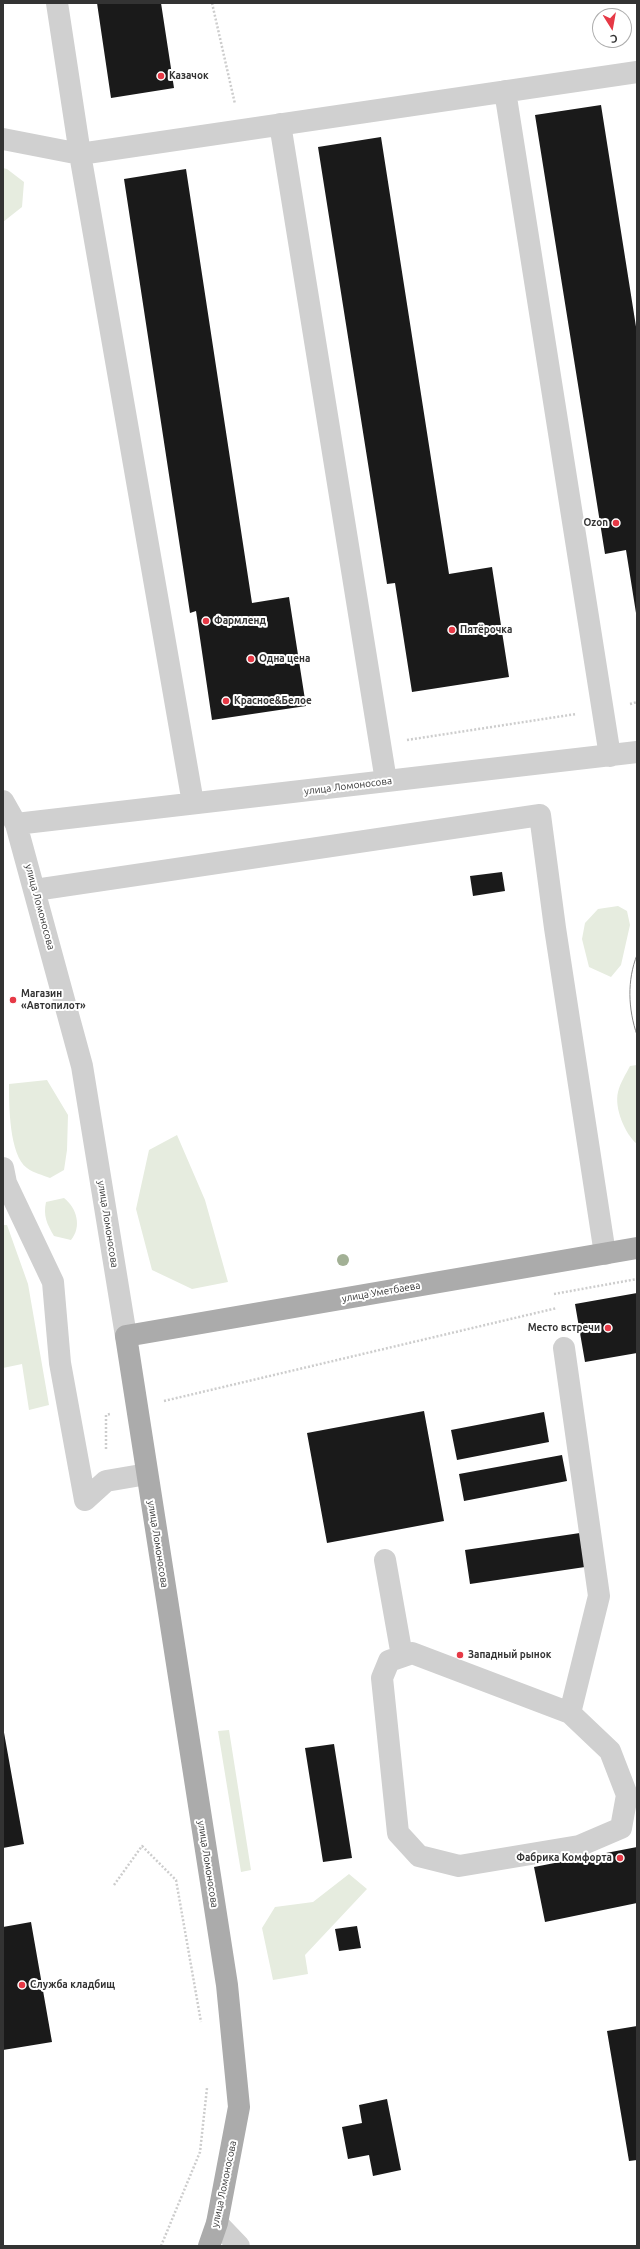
<!DOCTYPE html>
<meta charset="utf-8">
<style>
body{margin:0}
#map{position:relative;width:640px;height:2249px;overflow:hidden;background:#fff;font-family:Ubuntu,sans-serif}
canvas{display:block}
.frame{position:absolute;inset:0;border:4px solid #333;pointer-events:none}
.north{position:absolute;left:592px;top:8px;width:40px;height:40px;box-sizing:border-box;background:#fff;border:1px solid #adadad;border-radius:50%;rotate:169deg;font-size:11px;font-weight:700;line-height:16px;text-align:center;color:#333}
.north::after{content:'';display:block;margin:auto;width:14px;height:18px;background:#e63946;clip-path:polygon(50% 0,100% 100%,50% 72%,0 100%)}
</style>
<div id="map">
<canvas width="640" height="2249"></canvas>
<div class="frame"></div>
<div class="north">С</div>
</div>
<script>
const context = document.querySelector('canvas').getContext('2d');
context.lineJoin = 'round';
function paint(path, color) {
  context.fillStyle = color;
  context.fill(path, 'evenodd');
}
function strokePath(path, color, width, dash) {
  context.strokeStyle = color;
  context.lineWidth = width;
  context.lineCap = dash ? 'butt' : 'round';
  context.setLineDash(dash || []);
  context.stroke(path);
}
function label(font, color, halo, rows, align = 'center') {
  context.font = font + ' Ubuntu,sans-serif';
  context.lineWidth = 4;
  context.setLineDash([]);
  context.textBaseline = 'middle';
  context.strokeStyle = halo;
  context.fillStyle = color;
  for (const [text, x, y, turn = 0] of rows) {
    context.save();
    context.translate(x, y);
    context.rotate((+turn || 0) * Math.PI / 180);
    context.textAlign = isNaN(turn) ? turn : align;
    if (halo) context.strokeText(text, 0, 0);
    context.fillText(text, 0, 0);
    context.restore();
  }
}
paint(new Path2D(`
 M3,168L7,169L24,182L22,207L3,222Z
 M618,906L627,911L630,925L621,965L611,977L589,967L582,939L585,923L598,909Z
 M637,1065V1144C625,1134 614,1108 618,1092C620,1083 626,1074 630,1066Z
 M47,1080L68,1115L67,1150L64,1170L50,1178C43,1175 33,1173 27,1168C9,1155 9,1104 9,1084Z
 M177,1135L205,1200L228,1282L192,1289L152,1270L136,1209L149,1150Z
 M64,1198C77,1208 82,1227 71,1240L54,1236C47,1224 43,1216 46,1202Z
 M3,1225H7L28,1284L49,1405L29,1410L22,1364L3,1368Z
 M229,1730L251,1870L241,1872L218,1731Z
 M349,1874L367,1889L305,1955L308,1974L273,1980L262,1928L275,1907L313,1902Z`), '#e6ecdf');
paint(new Path2D(`
 M97,3H161L174,88L111,98Z
 M601,105L637,333L636,613L626,550L605,554L535,115Z
 M381,137L449,574L492,567L509,677L412,692L395,583L387,584L318,147Z
 M186,169L252,603L289,597L306,706L212,720L196,611L190,613L124,179Z
 M502,872L505,891L473,896L470,876Z
 M637,1293V1353L585,1362L575,1304Z
 M424,1411L444,1521L327,1543L307,1433Z
 M544,1412L549,1442L457,1460L451,1430Z
 M562,1455L567,1481L464,1501L459,1474Z
 M580,1533L585,1567L470,1584L465,1550Z
 M3,1727L24,1844L3,1848Z
 M334,1744L352,1858L323,1862L305,1748Z
 M637,1847V1903L545,1922L534,1867Z
 M31,1922L52,2042L3,2050V1927Z
 M357,1926L361,1948L339,1951L335,1929Z
 M637,2026V2160L629,2161L607,2031Z
 M387,2099L401,2170L373,2176L369,2155L348,2159L342,2127L362,2123L359,2105Z`), '#1a1a1a');
strokePath(new Path2D(`
 M212,3L235,104
 M630,704L637,702
 M407,740L576,714
 M554,1294L637,1279
 M164,1401L557,1308
 M106,1449V1415L110,1414
 M114,1885L142,1846L176,1880L201,2022
 M161,2246L200,2152L207,2088`), '#cdcdcd', 2.5, [2, 2]);
strokePath(new Path2D(`
 M505,91L610,756
 M280,124L386,781
 M3,139L80,154L57,3
 M3,801L16,824L82,1066L126,1336
 M193,803L80,154L637,72
 M16,824L637,752
 M35,890L540,815L555,928L605,1254
 M3,1168L6,1183L53,1282L60,1363L85,1500
 M564,1348L599,1596L570,1713
 M85,1500L106,1481L147,1474
 M385,1560L402,1656
 M412,1653L570,1713L610,1751L627,1795L621,1828L579,1846L459,1866L419,1856L398,1833L382,1678L389,1661Z
 M217,2223L239,2246`), '#d0d0d0', 22);
strokePath(new Path2D(`
 M209,2246L217,2223L239,2107L227,1985L126,1336L637,1248`), '#ababab', 22);
strokePath(new Path2D(`
 M637,955C627,980 628,1009 637,1035`), '#888', 1);
context.fillStyle = '#a2b095';
for (const [x, y] of [
 [343,1260]
]) {
  context.beginPath();
  context.arc(x, y, 6, 0, 2 * Math.PI);
  context.fill();
}
for (const [x, y, r, color] of [
 [161,76,4,"#e63946"],
 [616,523,4,"#e63946"],
 [206,621,4,"#e63946"],
 [452,630,4,"#e63946"],
 [251,659,4,"#e63946"],
 [226,701,4,"#e63946"],
 [13,1000,4,"#e63946"],
 [608,1328,4,"#e63946"],
 [460,1655,4,"#e63946"],
 [620,1858,4,"#e63946"],
 [22,1985,4,"#e63946"]
]) {
  const dot = new Path2D();
  dot.arc(x, y, r, 0, 2 * Math.PI);
  context.fillStyle = color;
  context.fill(dot);
  strokePath(dot, '#fff', 1.5);
}
label('bold 10px', '#333', '#fff', [
 ["Казачок",169,76],
 ["Ozon",608,523,"right"],
 ["Фармленд",214,621],
 ["Пятёрочка",460,630],
 ["Одна цена",259,659],
 ["Красное&Белое",234,701],
 ["Магазин",21,994],
 ["«Автопилот»",21,1006],
 ["Место встречи",600,1328,"right"],
 ["Западный рынок",468,1655],
 ["Фабрика Комфорта",612,1858,"right"],
 ["Служба кладбищ",30,1985]
], 'left');
label('10px', '#333', '#fff', [
 ["улица Ломоносова",348,786,-7],
 ["улица Ломоносова",40,907,75],
 ["улица Ломоносова",108,1224,81],
 ["улица Уметбаева",381,1292,-10],
 ["улица Ломоносова",158,1544,81],
 ["улица Ломоносова",208,1864,81],
 ["улица Ломоносова",224,2184,-78]
]);
</script>
